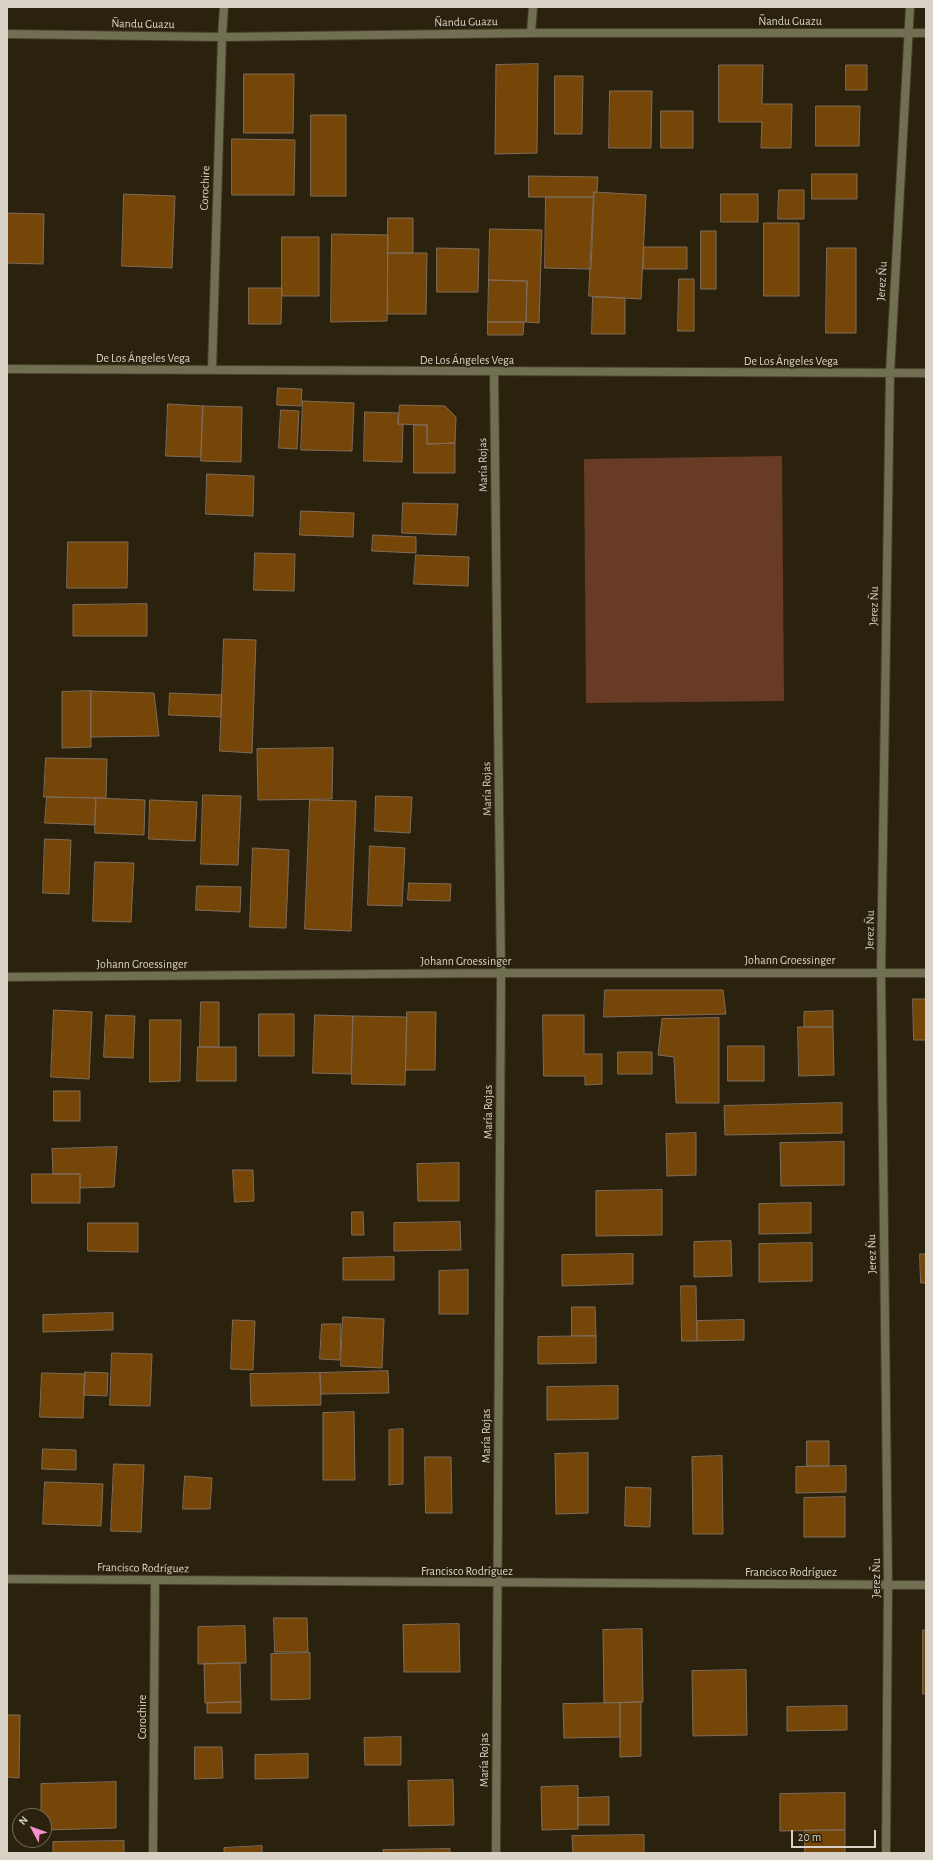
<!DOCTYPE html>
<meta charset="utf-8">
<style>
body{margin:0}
#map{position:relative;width:933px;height:1860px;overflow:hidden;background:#2b220d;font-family:"Alegreya Sans",sans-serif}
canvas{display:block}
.frame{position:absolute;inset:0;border:8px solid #d8d2c6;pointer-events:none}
.north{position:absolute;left:12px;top:1808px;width:40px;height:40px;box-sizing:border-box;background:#2b220d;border:1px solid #706857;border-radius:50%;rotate:311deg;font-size:11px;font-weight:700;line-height:16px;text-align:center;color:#d8d2c6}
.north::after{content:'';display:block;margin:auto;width:14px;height:18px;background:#f790cd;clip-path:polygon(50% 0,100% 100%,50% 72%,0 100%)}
.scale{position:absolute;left:791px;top:1830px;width:85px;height:18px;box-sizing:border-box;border:2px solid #d8d2c6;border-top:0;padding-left:5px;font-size:12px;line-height:14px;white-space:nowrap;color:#d8d2c6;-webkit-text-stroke:3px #2b220d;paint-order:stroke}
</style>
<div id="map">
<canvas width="933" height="1860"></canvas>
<div class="frame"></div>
<div class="north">N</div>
<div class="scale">20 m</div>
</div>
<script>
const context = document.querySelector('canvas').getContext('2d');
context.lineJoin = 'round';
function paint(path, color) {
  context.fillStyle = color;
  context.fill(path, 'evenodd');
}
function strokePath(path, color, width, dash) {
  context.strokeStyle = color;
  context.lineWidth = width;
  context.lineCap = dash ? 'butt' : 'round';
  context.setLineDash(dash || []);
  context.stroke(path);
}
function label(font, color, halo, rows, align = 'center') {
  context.font = font + ' "Alegreya Sans",sans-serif';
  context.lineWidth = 3;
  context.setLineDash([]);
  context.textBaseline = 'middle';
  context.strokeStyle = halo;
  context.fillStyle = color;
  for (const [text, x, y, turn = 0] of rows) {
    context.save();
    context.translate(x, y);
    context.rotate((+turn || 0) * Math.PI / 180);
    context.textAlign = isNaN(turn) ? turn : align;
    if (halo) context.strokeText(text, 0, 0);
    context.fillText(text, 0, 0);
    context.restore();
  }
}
paint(new Path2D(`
 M782,456L784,701L586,703L584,459Z`), '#683b26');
const building = new Path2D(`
 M538,64L537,153L495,154L496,65Z
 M719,65H763L762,104H792L791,148H761L762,122H719Z
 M846,65H867V90H846Z
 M244,74H294L293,133H244Z
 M555,76H583L582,134H555Z
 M610,91H652L651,148H609Z
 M816,106H860L859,146H816Z
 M661,111H693V148H661Z
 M311,115H346V196H311Z
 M232,139L295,140L294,195H232Z
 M812,174H857V199H812Z
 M529,176L598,177L597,192H594V197H529Z
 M779,190H804V219H778Z
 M594,192L646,195L641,299L589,296Z
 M124,194L175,196L172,268L122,266Z
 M721,194H758V222H721Z
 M546,197H594L591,269L545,268Z
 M7,213L44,214L43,264L7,263Z
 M388,218H413V253H388Z
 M764,223H799V296H764Z
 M490,229L542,230L539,323L526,322L527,281L489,280Z
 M701,231H716V289H701Z
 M332,234L388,235L387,321L331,322Z
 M282,237H319V296H282Z
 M644,247H687V269H644Z
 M437,248L479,249L478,292H437Z
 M827,248H856V333H826Z
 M388,253H427L426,314H388Z
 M679,279H694V331H678Z
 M489,280L527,281L526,322H488Z
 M249,288H282L281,324H249Z
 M593,297L625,298V334H592Z
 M488,322H524L523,335H488Z
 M278,388L302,389L301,406L277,405Z
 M303,401L354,403L352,451L301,450Z
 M168,404L203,406L201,457L166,456Z
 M400,405L445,406L456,417L455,443L427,444V425L398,424Z
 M203,406L242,407L241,462L201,461Z
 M281,410L299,411L297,449L279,448Z
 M365,412L399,413L398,424L403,425L402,462L364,461Z
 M414,425H427V444L455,443V473H414Z
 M207,474L254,476L253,516L206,514Z
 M403,503L458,504L456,535L402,533Z
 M301,511L354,513L353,537L300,535Z
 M373,535L416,537V553L372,551Z
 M68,542H128L127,588H67Z
 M255,553L295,554L294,591L254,590Z
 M416,555L469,557L468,586L414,584Z
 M147,604V636H73V605Z
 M224,639L256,640L252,753L220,751Z
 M91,691L154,693L159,736L91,737Z
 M91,691V747L62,748V692Z
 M170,693L222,695L221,717L169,715Z
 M333,748L332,799L258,800L257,749Z
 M46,758L107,759L106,798L44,797Z
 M203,795L241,796L238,865L201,864Z
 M376,796L412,797L410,833L375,831Z
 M47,797L96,798L95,825L45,823Z
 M96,798L145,800L144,835L95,833Z
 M150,800L197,802L195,841L149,839Z
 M310,800L356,801L351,931L305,929Z
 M45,839L71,840L69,894L43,893Z
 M370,846L405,848L402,906L368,905Z
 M253,848L289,850L286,928L250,927Z
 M95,862L134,863L131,922L93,921Z
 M409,883L451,884L450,901L408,900Z
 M197,886L241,887L240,912L196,910Z
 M605,990H723L726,1014L604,1017Z
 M913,999H926V1040H914Z
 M201,1002H219V1047H200Z
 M54,1010L92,1012L89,1079L51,1077Z
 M833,1011V1027H804V1012Z
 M407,1012H436L435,1070H406Z
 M259,1014H294V1056H259Z
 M106,1015L135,1016L133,1058L104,1057Z
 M315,1015L353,1016L351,1074L313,1073Z
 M543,1015H584V1054H602V1084L585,1085V1076H544Z
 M353,1016L407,1017L405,1085L352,1084Z
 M719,1018V1103H676L674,1057L658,1055L662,1019Z
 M150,1020H181L180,1081L150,1082Z
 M798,1027H833L834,1075L799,1076Z
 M728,1046H764V1081H728Z
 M198,1047H236V1081H197Z
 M618,1052H652V1074H618Z
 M54,1091H80V1121H54Z
 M842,1103V1133L725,1135L724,1106Z
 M696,1133V1175L667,1176L666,1134Z
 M844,1142V1185L781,1186L780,1143Z
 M117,1147L114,1187L80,1188V1174H53L52,1149Z
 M459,1163V1201H418L417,1164Z
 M233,1170H253L254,1201L235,1202Z
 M32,1174H80V1203H32Z
 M662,1190V1235L596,1236V1191Z
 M811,1203V1233L759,1234V1204Z
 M352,1212H363L364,1235H352Z
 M460,1222L461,1250L394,1251V1223Z
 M88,1223H138V1252L88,1251Z
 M731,1241L732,1276L694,1277V1242Z
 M812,1243V1281L759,1282V1244Z
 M633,1254V1284L562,1286V1255Z
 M920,1254H926V1283H921Z
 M394,1257V1280H343V1258Z
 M468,1270V1314H439V1271Z
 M681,1286H696L697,1341H682Z
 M572,1307H595L596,1336H572Z
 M113,1313V1330L43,1332V1315Z
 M343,1317L384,1319L382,1368L341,1366Z
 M233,1320L255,1321L253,1370L231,1369Z
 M744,1320V1340L697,1341V1321Z
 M322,1324H341L340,1360L320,1359Z
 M596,1336V1363L538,1364V1337Z
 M112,1353L152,1354L150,1406L110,1405Z
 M388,1371L389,1393L321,1394L320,1373Z
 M85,1372L108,1373L107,1396L84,1395Z
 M42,1373L85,1374L83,1418L40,1417Z
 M320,1373L321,1405L251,1406L250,1374Z
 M618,1386V1419L547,1420V1387Z
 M354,1412L355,1480H323V1413Z
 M403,1429V1484L389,1485V1430Z
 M807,1441H829V1466H807Z
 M43,1449L76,1450V1470L42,1469Z
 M588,1453V1513L556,1514L555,1454Z
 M722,1456L723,1534H693L692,1457Z
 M425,1457H451L452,1513H426Z
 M114,1464L144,1465L141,1532L111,1531Z
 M846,1466V1492L796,1493V1467Z
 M185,1476L212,1478L210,1509H183Z
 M45,1482L103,1484L101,1526L43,1524Z
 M626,1487L651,1488L650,1527L625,1526Z
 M845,1497V1537H804V1498Z
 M274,1618H307L308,1652H275Z
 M459,1624L460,1672H404L403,1625Z
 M245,1626L246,1663L198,1664V1627Z
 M642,1629L643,1702L604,1703L603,1630Z
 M923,1630H926V1694H923Z
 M310,1653V1699L271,1700V1654Z
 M240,1663L241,1702L205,1703L204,1664Z
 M746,1670L747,1735L693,1736L692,1671Z
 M241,1702V1713H207V1703Z
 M641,1702V1756L620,1757V1703Z
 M620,1703V1737L564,1738L563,1704Z
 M847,1706V1730L787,1731V1707Z
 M7,1715H20L19,1778L7,1777Z
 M401,1737V1765H365L364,1738Z
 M195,1747H222L223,1778L195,1779Z
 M308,1754V1778L255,1779V1755Z
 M453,1780L454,1825L409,1826L408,1781Z
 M116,1782V1828L44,1830V1816H41V1784Z
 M578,1786V1829L542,1830L541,1787Z
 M845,1793V1830L780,1831V1794Z
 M609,1797V1825H578V1798Z
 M805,1830H845V1853H805Z
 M644,1835V1853H573L572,1836Z
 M124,1841V1853H53V1842Z
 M262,1846V1853H224V1848Z
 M450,1849V1853H384L383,1850Z`);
paint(building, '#764608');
strokePath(building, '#7f6c5a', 1);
const street = new Path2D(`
 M531,33L533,7
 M7,34L222,37L531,33H926
 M7,369L926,373
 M212,370L222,37L224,7
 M494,372L501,973L496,1853
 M7,977L501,973H926
 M7,1579L926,1585
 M153,1853L155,1580
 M886,1853L888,1585L881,972L890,373L910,7`);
strokePath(street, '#473e2b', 10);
strokePath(street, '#716f52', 8);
label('12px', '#d8d2c6', '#2b220d', [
 ["Ñandu Guazu",790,21],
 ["Ñandu Guazu",466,22,-1],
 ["Ñandu Guazu",143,24,1],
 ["Corochire",205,188,-88],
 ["Jerez Ñu",882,281,-87],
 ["De Los Ángeles Vega",143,358],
 ["De Los Ángeles Vega",467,360],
 ["De Los Ángeles Vega",791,361],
 ["María Rojas",483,465,-91],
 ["Jerez Ñu",874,606,-89],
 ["María Rojas",487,789,-91],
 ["Jerez Ñu",870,930,-89],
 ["Johann Groessinger",790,960],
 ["Johann Groessinger",466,961],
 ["Johann Groessinger",142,964],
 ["María Rojas",488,1112,-90],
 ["Jerez Ñu",872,1254,-91],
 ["María Rojas",486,1436,-90],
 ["Francisco Rodríguez",143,1568,1],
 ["Francisco Rodríguez",467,1571],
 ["Francisco Rodríguez",791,1572],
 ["Jerez Ñu",876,1578,-90],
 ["Corochire",142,1717,-90],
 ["María Rojas",484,1760,-90]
]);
</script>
